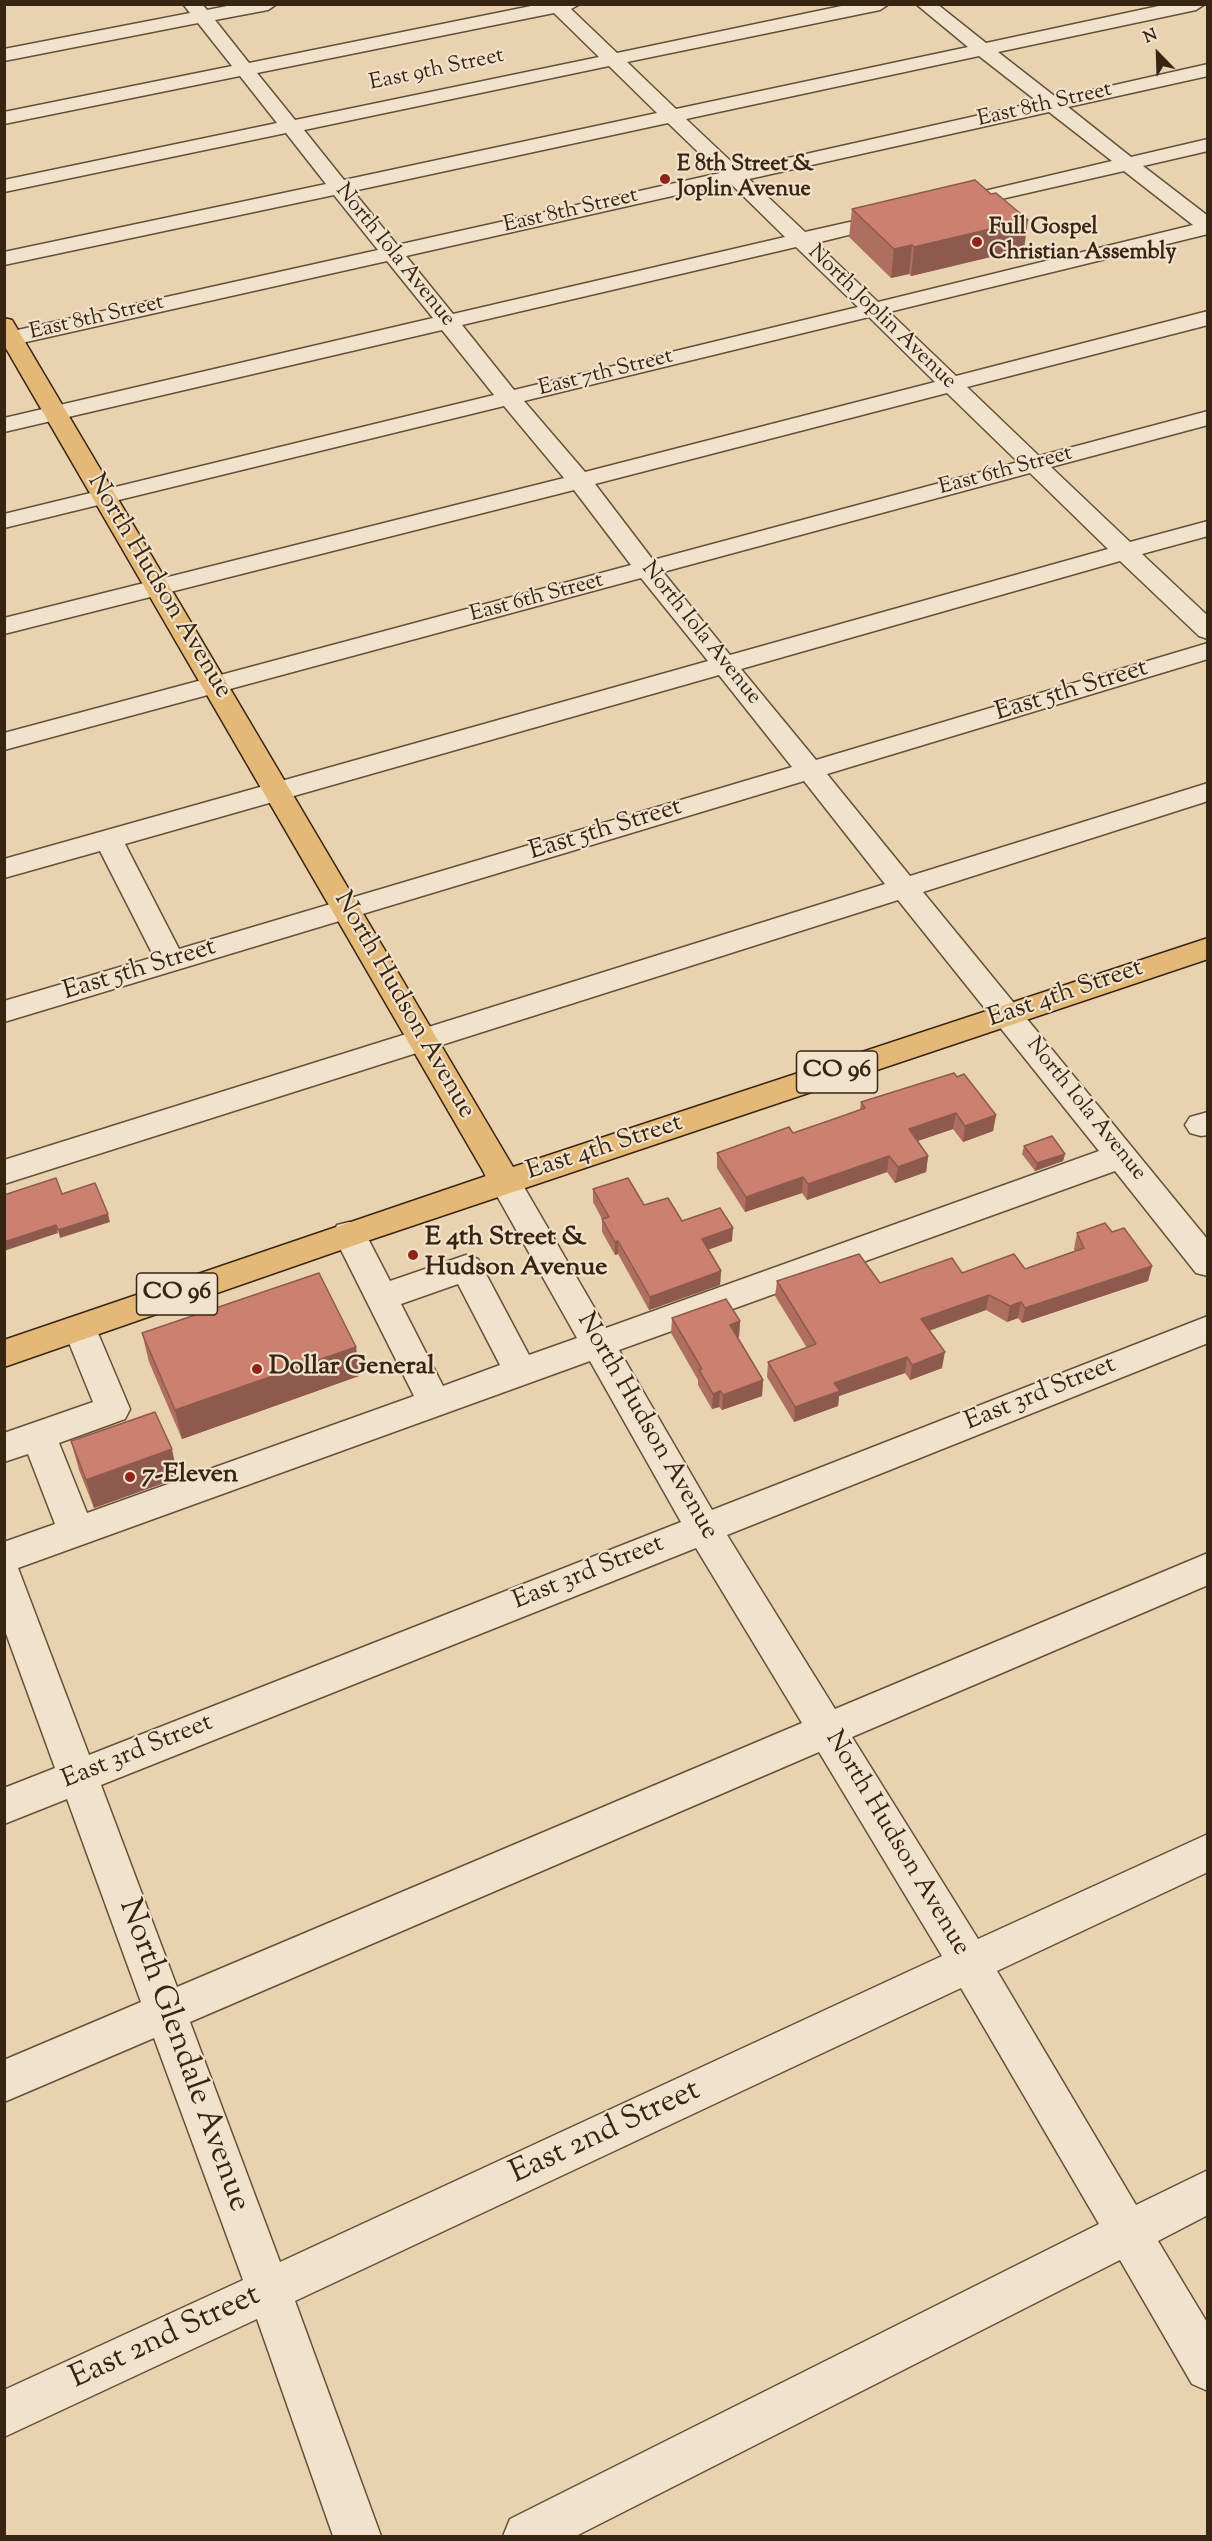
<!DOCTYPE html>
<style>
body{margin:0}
#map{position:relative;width:1212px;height:2541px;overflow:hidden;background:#e9d2b0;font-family:"Sorts Mill Goudy",serif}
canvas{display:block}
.frame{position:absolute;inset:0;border:6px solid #372411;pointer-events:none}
.north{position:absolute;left:1128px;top:24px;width:60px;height:60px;-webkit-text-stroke:4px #f1e2cc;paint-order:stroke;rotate:337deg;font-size:16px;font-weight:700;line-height:24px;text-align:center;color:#372411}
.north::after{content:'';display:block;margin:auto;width:21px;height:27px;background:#372411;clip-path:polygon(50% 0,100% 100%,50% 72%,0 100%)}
</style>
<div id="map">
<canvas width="1212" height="2541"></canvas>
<div class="frame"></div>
<div class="north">N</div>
</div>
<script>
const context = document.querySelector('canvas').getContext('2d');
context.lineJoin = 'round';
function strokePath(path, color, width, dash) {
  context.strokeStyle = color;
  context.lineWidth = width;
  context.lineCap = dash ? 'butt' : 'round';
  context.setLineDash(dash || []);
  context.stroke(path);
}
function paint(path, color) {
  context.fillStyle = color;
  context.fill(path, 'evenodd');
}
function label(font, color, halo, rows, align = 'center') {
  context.font = font + ' "Sorts Mill Goudy",serif';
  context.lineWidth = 4.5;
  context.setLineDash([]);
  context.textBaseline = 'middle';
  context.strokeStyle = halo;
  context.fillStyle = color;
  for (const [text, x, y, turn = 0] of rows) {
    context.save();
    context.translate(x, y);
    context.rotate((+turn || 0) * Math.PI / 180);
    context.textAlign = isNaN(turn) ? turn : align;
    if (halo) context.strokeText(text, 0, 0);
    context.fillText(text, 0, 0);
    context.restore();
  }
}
const minor = new Path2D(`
 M183,4H202L207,10L237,4H277L268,10L215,20L249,63L541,4H580L571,9L617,53L851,4H889L880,10L627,62L676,109L968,47L916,4H937L986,43L1168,4H1205L1196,10L998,52L1057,98L1208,64V76L1068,107L1131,157L1208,139V151L1143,166L1208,216V234L889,312L956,376L1208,311V325L967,387L1039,456L1208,411V425L1051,467L1130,542L1208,521V536L1142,554L1208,616V639L1199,636L1120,561L741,669L816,760L1208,643V659L827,774L910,876L1208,783V801L923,892L1208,1240V1276L1196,1273L1115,1171L619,1350L712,1510L1208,1316V1343L727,1535L835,1709L1208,1553V1585L852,1737L978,1939L1208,1834V1872L997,1971L1136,2205L1208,2170V2215L1158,2241L1208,2324V2391L1192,2384L1120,2260L576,2536H503L510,2519L1099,2224L961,1988L295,2301L381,2536H333L257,2319L4,2437V2390L243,2280L154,2038L4,2102V2060L141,2002L67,1799L4,1824V1788L55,1768L4,1628V1542L55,1524L28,1454L4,1462V1433L93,1402L63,1328L68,1319L80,1315L92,1319L130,1409L125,1419L59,1443L87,1513L414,1396L333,1234L337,1225L349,1222L361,1225L390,1281L466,1255L478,1259L529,1355L577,1338L483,1171L488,1163L499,1159L510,1163L606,1328L1099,1151L898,900L4,1184V1160L885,884L804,781L4,1022V1001L154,957L100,851L4,878V859L708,661L641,578L4,750V733L631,565L574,490L4,634V618L564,478L504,406L4,528V514L494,395L442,330L4,432V418L433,318L387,261L4,347V333L378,250L334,195L4,265V252L326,184L286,133L4,192V180L277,123L240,76L4,124V112L232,66L198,23L4,61V49L190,13ZM554,13L599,57L295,120L257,73ZM979,56L1038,102L739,169L686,119ZM609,66L657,113L344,180L304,130ZM1049,112L1112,161L946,200L943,204L946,208L953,210L1124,171L1193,225L878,302L816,243L901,222L904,218L901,214L894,212L805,232L749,179ZM668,123L720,173L397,245L353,191ZM730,183L785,237L453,314L406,256ZM796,247L858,307L514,390L462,325ZM869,317L935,382L585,472L524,401ZM947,393L1018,462L653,560L595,484ZM1030,473L1108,549L730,655L663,572ZM719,675L792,767L179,949L125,844ZM458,1284L500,1365L443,1386L401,1304ZM590,1361L681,1522L89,1755L18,1568ZM696,1548L802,1723L177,1987L101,1785ZM819,1752L942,1956L280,2262L190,2022Z
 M1208,1112V1135L1201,1136L1190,1133L1185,1125L1190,1117Z`);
const major = new Path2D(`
 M4,318L12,320L15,325L513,1167L1208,938V959L361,1243L4,1367V1340L486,1176L4,345Z`);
strokePath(minor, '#645039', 3);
strokePath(major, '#372411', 3);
paint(minor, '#f1e2cc');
paint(major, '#e4b978');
paint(new Path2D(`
 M852,209L1024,249L911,276L909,274L891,278L849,237Z
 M957,1077L996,1115L993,1131L963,1142L953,1129L917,1141L928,1156L926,1172L895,1183L887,1172L807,1200L802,1193L745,1212L717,1168V1153L793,1133L834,1119L860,1110L861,1102Z
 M1024,1146L1065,1154L1063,1161L1035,1171L1022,1154Z
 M593,1189L644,1205L732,1241L708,1250L721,1271L720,1285L649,1310L618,1254L615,1255L602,1232V1219L593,1202Z
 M1112,1232L1152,1266L1148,1281L1022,1323L1018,1318L1007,1322L986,1310L929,1331L942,1368L910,1380L905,1373L839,1396L838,1406L794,1422L767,1377L768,1362L807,1348L775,1296L777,1281L880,1283L962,1273L1025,1269L1075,1251L1074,1249L1077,1233Z
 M672,1318L740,1321L739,1337H738L763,1380L762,1396L722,1410L719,1407L712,1409L698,1385V1380L671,1333Z
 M142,1333L356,1347L359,1376L182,1439L149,1362Z
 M71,1441L178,1478L94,1508L79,1470Z`), '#af6f60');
paint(new Path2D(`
 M1028,220L1024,249L911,276L914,247Z
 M912,245L909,274L891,278L894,249Z
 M956,1113L953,1129L906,1145L909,1129Z
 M996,1115L993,1131L963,1142L965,1126Z
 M1065,1154L1063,1161L1035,1171L1037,1163Z
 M889,1156L887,1172L807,1200L808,1184Z
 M928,1156L926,1172L895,1183L898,1167Z
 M803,1177L802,1193L745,1212L746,1197Z
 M108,1214L110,1222L60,1238L58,1230Z
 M56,1225L58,1233L4,1251V1242Z
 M733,1228L732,1241L701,1252L702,1239Z
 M618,1241V1254L615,1255V1242Z
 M1152,1266L1148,1281L1022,1323L1025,1308Z
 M721,1271L720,1285L649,1310L650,1297Z
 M989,1295L986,1310L919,1334L921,1319Z
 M1021,1302L1018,1318L1007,1322L1010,1306Z
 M740,1321L739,1337L729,1340L730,1325Z
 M356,1347L359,1376L182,1439L175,1410Z
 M945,1352L942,1368L910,1380L912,1365Z
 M907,1357L905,1373L839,1396L838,1406L794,1422L795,1407L834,1383Z
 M763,1380L762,1396L722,1410L723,1395Z
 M720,1391L719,1407L712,1409L713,1394Z
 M172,1449L178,1478L94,1508L86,1480Z`), '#8f5a4e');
const building = new Path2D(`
 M975,180L991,194L996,193L1028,220L914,247L912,245L894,249L852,209Z
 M954,1073L957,1077L964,1074L996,1115L965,1126L956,1113L909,1129L928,1156L898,1167L889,1156L808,1184L803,1177L746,1197L717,1153L789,1127L793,1133L834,1119L865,1108L861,1102Z
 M1052,1136L1065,1154L1037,1163L1024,1146Z
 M56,1178L62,1194L95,1183L108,1214L58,1230L56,1225L4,1242V1195Z
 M628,1178L644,1205L668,1198L682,1221L720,1208L733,1228L702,1239L721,1271L650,1297L618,1241L615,1242L602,1219L609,1217L593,1189Z
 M1105,1223L1112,1232L1124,1228L1152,1266L1025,1308L1021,1302L1010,1306L989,1295L921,1319L945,1352L912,1365L907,1357L834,1383L840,1391L795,1407L768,1362L816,1344L777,1281L859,1254L880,1283L952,1258L962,1273L1014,1254L1025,1269L1084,1248L1077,1233Z
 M319,1273L356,1347L175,1410L142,1333Z
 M726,1299L740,1321L730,1325L763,1380L723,1395L720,1391L713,1394L699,1370L702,1369L672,1318Z
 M155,1412L172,1449L86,1480L71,1441Z`);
paint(building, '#cc8170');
strokePath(building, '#8f5a4e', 1.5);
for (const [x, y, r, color] of [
 [665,179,6,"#8f2418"],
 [977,242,6,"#8f2418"],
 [413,1255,6,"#8f2418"],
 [257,1369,6,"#8f2418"],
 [130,1477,6,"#8f2418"]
]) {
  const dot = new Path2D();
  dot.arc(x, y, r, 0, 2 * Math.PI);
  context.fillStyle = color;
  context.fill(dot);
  strokePath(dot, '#f1e2cc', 2);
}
label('22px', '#372411', '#f1e2cc', [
 ["East 9th Street",437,71,-12],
 ["East 8th Street",1045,106,-13],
 ["East 8th Street",571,212,-13],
 ["North Iola Avenue",394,256,51],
 ["North Joplin Avenue",881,318,44],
 ["East 8th Street",97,319,-13],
 ["East 7th Street",606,374,-14],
 ["East 6th Street",1006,472,-15],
 ["East 6th Street",537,599,-15],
 ["North Iola Avenue",700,634,51],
 ["North Iola Avenue",1085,1110,51]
]);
label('bold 22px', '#372411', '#f1e2cc', [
 ["E 8th Street &",677,166],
 ["Joplin Avenue",677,191],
 ["Full Gospel",989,229],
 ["Christian Assembly",989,254]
], 'left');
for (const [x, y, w] of [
 [837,1072,81],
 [177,1294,81]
]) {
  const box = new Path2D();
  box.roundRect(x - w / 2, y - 21, w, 42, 4.5);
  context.fillStyle = '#f1e2cc';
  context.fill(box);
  strokePath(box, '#372411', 1.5);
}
label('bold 24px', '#372411', null, [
 ["CO 96",837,1072],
 ["CO 96",177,1294]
]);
label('26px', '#372411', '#f1e2cc', [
 ["North Hudson Avenue",158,587,59],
 ["East 5th Street",1072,692,-17],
 ["East 5th Street",606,831,-17],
 ["East 5th Street",140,971,-17],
 ["East 4th Street",1066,995,-19],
 ["North Hudson Avenue",403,1006,60],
 ["East 4th Street",605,1149,-18],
 ["East 3rd Street",1041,1395,-22],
 ["North Hudson Avenue",646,1427,60],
 ["East 3rd Street",589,1574,-22],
 ["East 3rd Street",138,1753,-22],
 ["North Hudson Avenue",896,1844,59]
]);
label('bold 26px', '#372411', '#f1e2cc', [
 ["E 4th Street &",425,1240],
 ["Hudson Avenue",425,1270],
 ["Dollar General",269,1369],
 ["7-Eleven",142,1477]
], 'left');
label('32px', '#372411', '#f1e2cc', [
 ["North Glendale Avenue",182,2056,70],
 ["East 2nd Street",606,2134,-25],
 ["East 2nd Street",166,2339,-25]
]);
</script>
